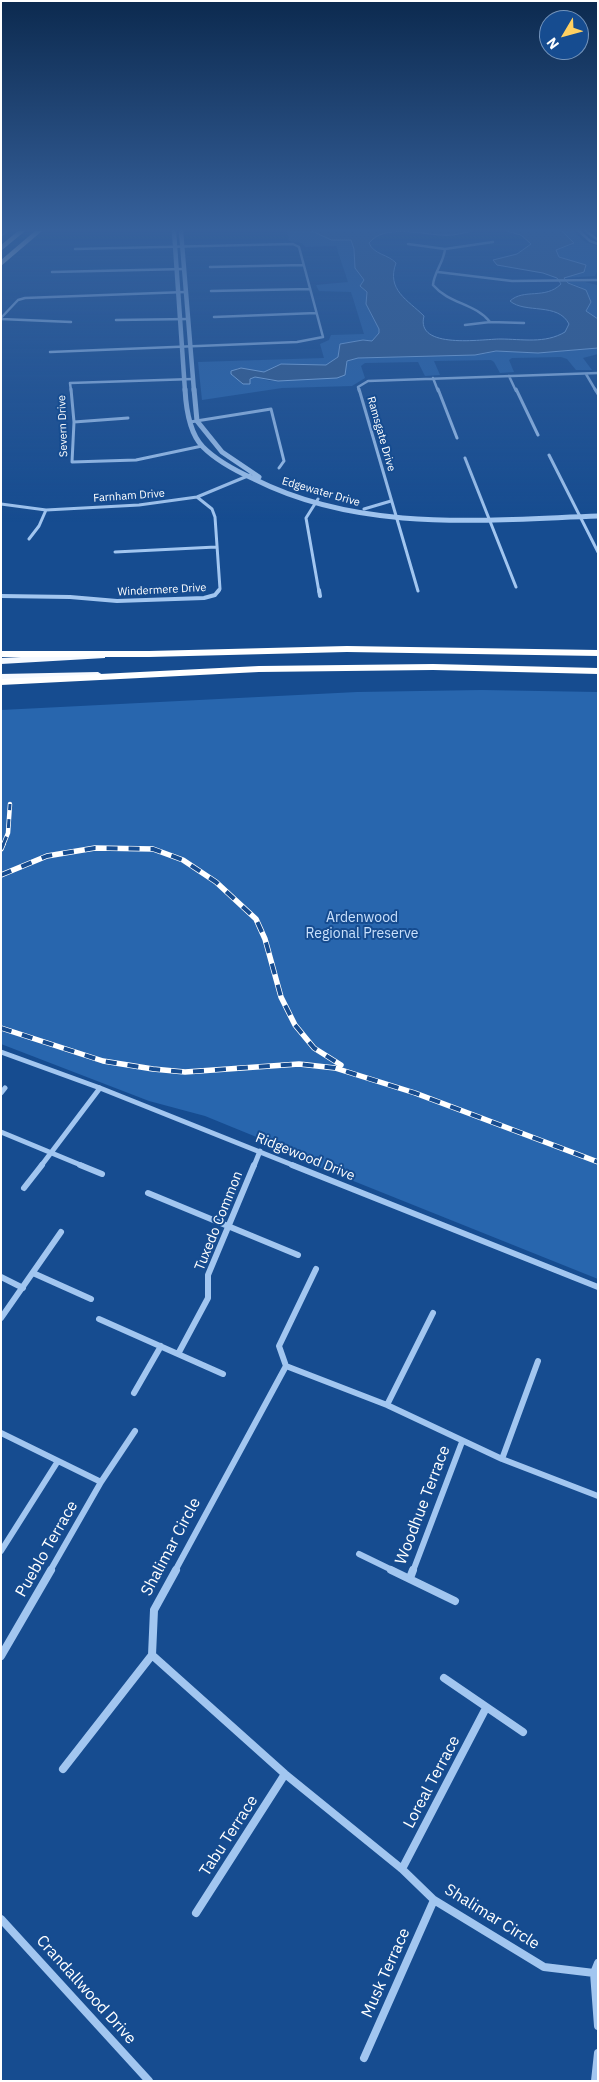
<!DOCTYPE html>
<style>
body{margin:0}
#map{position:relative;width:599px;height:2082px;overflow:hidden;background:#164c90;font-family:"IBM Plex Sans",sans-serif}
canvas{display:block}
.frame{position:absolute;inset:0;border:2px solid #fff;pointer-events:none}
.north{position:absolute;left:539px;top:10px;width:50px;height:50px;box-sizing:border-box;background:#164c90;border:1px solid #7394bc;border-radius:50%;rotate:233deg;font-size:14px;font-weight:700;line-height:20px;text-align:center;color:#fff}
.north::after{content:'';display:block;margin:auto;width:18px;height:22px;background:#ffd061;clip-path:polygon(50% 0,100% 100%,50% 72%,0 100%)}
</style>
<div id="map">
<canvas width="599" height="2082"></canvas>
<div class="frame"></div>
<div class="north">N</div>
</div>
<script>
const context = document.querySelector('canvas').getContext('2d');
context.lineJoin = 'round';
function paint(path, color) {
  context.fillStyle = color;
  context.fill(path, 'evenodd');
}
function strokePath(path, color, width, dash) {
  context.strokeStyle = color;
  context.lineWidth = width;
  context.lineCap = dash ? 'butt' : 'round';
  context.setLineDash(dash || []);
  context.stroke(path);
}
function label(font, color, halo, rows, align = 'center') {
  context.font = font + ' "IBM Plex Sans",sans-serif';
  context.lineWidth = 4;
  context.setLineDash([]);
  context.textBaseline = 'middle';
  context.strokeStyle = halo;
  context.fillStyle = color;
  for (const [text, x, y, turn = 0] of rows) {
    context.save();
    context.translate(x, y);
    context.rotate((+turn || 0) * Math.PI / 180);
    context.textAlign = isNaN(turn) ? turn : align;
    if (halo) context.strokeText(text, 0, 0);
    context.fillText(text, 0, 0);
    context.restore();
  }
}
paint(new Path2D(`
 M287,231H312L332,240H351L354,249L355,268L364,281L362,288L367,292L366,304L379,329V333L372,341L363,340L340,344L338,357L326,365L281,364L264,372L238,368L231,374L243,384L255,377L270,381H288L346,366L348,360L358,358L484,354L496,351L538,353L598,348V354L583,358L592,370H576L567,359L561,357L512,358L509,360L514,372L500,373L494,362L491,360L434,361L440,375L425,376L418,362L365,363L361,366L365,378L352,386L282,388L202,400L198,362L324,358L320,344L329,340L331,335L364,334L351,292L319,291L316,285L348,282L336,246L306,247L301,243L289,241Z
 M562,231H573L585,242L598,246V270L595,276L564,278L586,269V265L559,257L556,250L572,245Z
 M567,282H585L597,285L598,319L586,313L581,287Z
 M482,690L598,692V1279L301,1160L254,1136L205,1116L149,1101L1,1044V710L357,692Z`), '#2866ae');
const water = new Path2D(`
 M312,231H472C461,234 451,236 441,235C420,234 384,224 369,243C374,255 388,254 396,263C386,290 408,300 424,316C415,350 483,339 500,339C522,339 545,344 565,332L569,324C558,302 525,314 510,301C524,288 545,300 561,284L557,278L543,273L497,265L493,260L517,254L531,244L521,235L506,231H562L574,243L556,250L559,257L586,265L584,272L564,278L568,283L586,290L591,302L586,311L598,319V348L538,353L496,351L475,355L358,358L347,361L345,375L337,378L278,381L255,377L250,379V384H243L231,374V371L241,368L264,372L281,364L326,365L338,357L340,344L363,340L372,341L379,333V329L366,304L367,292L360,286L364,280L355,268L354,249L351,240H332Z`);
paint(water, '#345c8d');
strokePath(water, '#94c1f3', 1);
strokePath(new Path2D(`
 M1,236L7,231`), '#94c1f3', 2);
strokePath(new Path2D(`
 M579,231L590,241L598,244
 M586,231L598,240
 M408,244L445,249L493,242
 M445,249C444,262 434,272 433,285C449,304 475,303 490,322
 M210,267L303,265
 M52,272L184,269
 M438,272L512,281L598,280
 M211,291L310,289
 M214,317L316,313
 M1,318L18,300L25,298L185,292
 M1,319L71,322
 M116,320L189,319
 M465,325L490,322L524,323
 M50,352L297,342L323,337L299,247L293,244L75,249
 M586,374L596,391
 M509,376L516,391
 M433,378L438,391
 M71,391L70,383L193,379
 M359,391L358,387L368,381L598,373`), '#a2c6f0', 2.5);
strokePath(new Path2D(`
 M71,389L74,422L72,462L136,460L202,446
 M359,389L418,591
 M438,389L457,438
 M516,389L538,435
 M595,389L598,394
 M74,422L128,418
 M190,422L271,409L284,461L279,468
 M549,455L598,552
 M465,458L516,587
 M197,497L212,509L215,517L220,589L218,592
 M318,499L306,518L319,592
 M1,504L46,510L139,505L197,497L250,475
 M364,509L391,501
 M29,539L39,526L46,510
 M115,552L216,547`), '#a2c6f0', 3);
strokePath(new Path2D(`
 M319,590L320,596
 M1,596L70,597L117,601L204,598L215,595L219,590`), '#a2c6f0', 4);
strokePath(new Path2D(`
 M1,1052L100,1088L295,1166
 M1,1093L5,1088
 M1,1132L83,1166
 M41,1166L100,1088
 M254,1166L260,1151`), '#a2c6f0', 5);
strokePath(new Path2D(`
 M80,1165L102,1174
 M292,1165L598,1287
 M24,1188L42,1165
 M148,1193L298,1255
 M33,1273L91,1299
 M1,1277L23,1288
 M1,1318L61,1232
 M99,1319L223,1374
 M178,1354L208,1298V1275L254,1165
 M286,1366L387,1405L502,1459L598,1496
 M286,1366L279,1346L316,1269
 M134,1393L161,1346
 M387,1405L433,1313
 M1,1433L101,1482
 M502,1459L538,1361
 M1,1551L58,1461
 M359,1554L394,1571
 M50,1571L101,1482L135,1431
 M175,1571L286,1366
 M413,1571L462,1442`), '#a2c6f0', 6);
strokePath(new Path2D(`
 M391,1570L455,1601
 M410,1578L413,1570
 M152,1655L285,1774L402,1869L434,1900L544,1967L594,1973
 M152,1655L154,1610L176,1570
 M1,1656L51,1570
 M444,1678L523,1732
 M63,1769L152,1655
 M402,1869L486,1708
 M196,1913L285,1774
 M1,1919L149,2081
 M598,1963L594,1973L598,2026
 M364,2058L434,1900
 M595,2081L598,2053`), '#a2c6f0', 8);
strokePath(new Path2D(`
 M174,231L185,391
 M181,231L194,391`), '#a2c6f0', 4.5);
strokePath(new Path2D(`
 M185,389C186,408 189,433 203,447C217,461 236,471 254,479C361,533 483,520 598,516
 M194,389L197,421L222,452L259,477`), '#a2c6f0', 5);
paint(new Path2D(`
 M101,653L105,654V658L1,664V658Z
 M98,672L103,675L102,677L1,680V674Z`), '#f5f9ff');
paint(new Path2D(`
 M18,231H25L1,251V245Z
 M35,231H42L1,266V260Z
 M347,646L598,650V656L347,652L149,657H1V651H149Z
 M433,664L598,668V674L433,670L259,672L1,685V679L259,666Z`), '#fff');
const railFar1 = new Path2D(`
 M3,845L8,833L10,804`);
const rail = new Path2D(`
 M1,849L3,844
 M1,875L47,856L95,848L153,849L183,860L216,882L256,919L265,939L281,997L295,1025L314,1048L341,1065
 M1,1028L103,1061L153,1069L185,1072L299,1064L335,1068L415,1093L598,1162`);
strokePath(railFar1, '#fff', 4.5);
strokePath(rail, '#fff', 5.5);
strokePath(railFar1, '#164c90', 3, [9]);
strokePath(rail, '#164c90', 4, [11]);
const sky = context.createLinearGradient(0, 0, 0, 523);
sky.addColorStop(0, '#0c2a4f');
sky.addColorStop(0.44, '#36619c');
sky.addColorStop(1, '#36619c00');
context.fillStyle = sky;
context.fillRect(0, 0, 599, 523);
label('11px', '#fff', '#164c90', [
 ["Severn Drive",63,426,-92],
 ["Ramsgate Drive",381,434,74],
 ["Edgewater Drive",321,492,16],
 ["Farnham Drive",129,496,-4],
 ["Windermere Drive",162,590,-3]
]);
label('14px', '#c9e0fc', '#164c90', [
 ["Ardenwood",362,918],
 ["Regional Preserve",362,934]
]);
label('14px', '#fff', '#164c90', [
 ["Ridgewood Drive",305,1157,22],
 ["Tuxedo Common",219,1221,-68]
]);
label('16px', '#fff', '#164c90', [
 ["Woodhue Terrace",423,1505,-69],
 ["Shalimar Circle",171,1547,-62],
 ["Pueblo Terrace",47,1549,-60],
 ["Loreal Terrace",432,1782,-62],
 ["Tabu Terrace",229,1836,-57],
 ["Shalimar Circle",492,1917,32],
 ["Musk Terrace",386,1973,-66],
 ["Crandallwood Drive",86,1990,48]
]);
</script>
